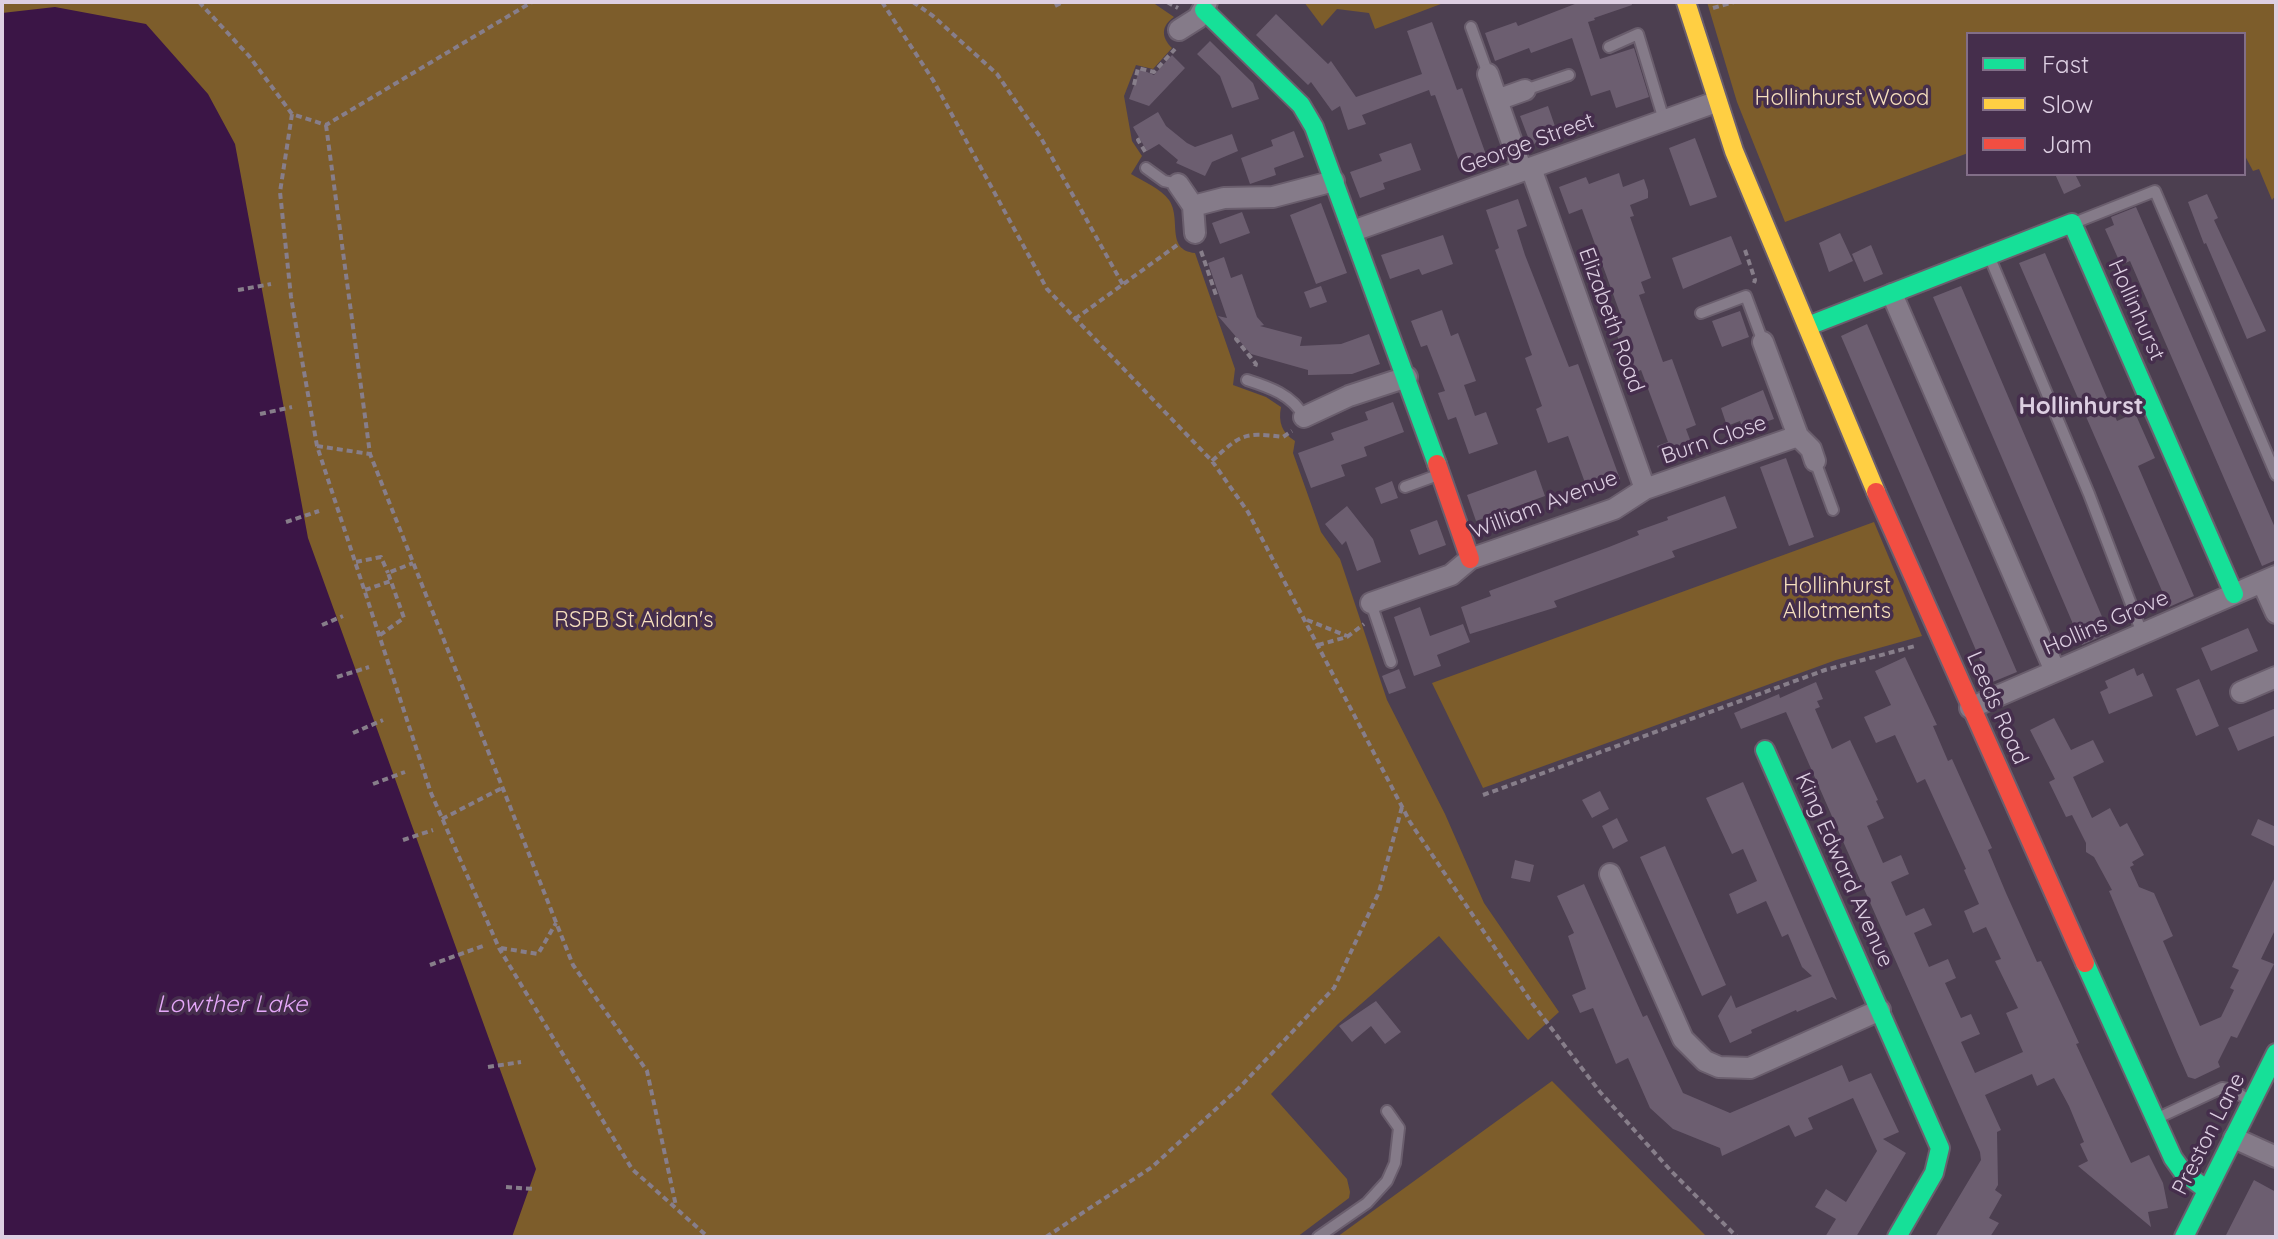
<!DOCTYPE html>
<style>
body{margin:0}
#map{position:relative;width:2278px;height:1239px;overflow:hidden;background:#4c3f50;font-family:Quicksand,sans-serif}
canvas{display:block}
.frame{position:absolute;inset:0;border:4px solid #ddcfe2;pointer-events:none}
.legend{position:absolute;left:1966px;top:32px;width:280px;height:144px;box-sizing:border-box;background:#452e4c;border:2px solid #826e88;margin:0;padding:10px 14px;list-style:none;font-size:24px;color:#ddcfe2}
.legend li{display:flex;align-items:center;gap:16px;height:40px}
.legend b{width:40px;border:2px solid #826e88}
</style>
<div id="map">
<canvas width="2278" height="1239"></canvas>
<div class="frame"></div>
<ul class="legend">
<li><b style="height:10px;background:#16e098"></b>Fast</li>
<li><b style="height:10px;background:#ffcf43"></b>Slow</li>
<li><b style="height:10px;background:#f24e42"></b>Jam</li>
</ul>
</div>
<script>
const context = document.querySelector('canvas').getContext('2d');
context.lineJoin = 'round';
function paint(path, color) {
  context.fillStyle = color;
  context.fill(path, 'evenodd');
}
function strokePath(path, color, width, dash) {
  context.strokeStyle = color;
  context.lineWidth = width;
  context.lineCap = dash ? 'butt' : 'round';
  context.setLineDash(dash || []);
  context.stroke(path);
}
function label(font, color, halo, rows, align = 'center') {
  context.font = font + ' Quicksand,sans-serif';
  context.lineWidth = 7;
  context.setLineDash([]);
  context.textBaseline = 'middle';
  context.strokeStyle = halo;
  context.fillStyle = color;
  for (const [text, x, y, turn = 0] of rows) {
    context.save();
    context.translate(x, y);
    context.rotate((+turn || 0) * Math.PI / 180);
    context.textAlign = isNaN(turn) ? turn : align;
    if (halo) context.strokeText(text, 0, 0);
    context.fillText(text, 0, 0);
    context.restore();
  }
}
paint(new Path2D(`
 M2,2H1152L1174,17C1161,26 1161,37 1172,48L1153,69L1136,65L1124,96L1132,141L1142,156L1131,174C1143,181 1161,189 1169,200C1182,219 1165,250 1195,253L1235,369L1233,385L1266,397L1281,407C1278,422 1282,433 1295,441L1293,453L1321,532L1340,559L1387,700L1445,814L1484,903L1559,1012L1528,1040L1439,936L1338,1024L1271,1094L1347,1179L1350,1192L1349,1198L1297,1237H2Z
 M1304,2H1446L1375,29L1369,13L1337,9L1322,26Z
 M1707,2H2276V195L2272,200L2259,169L2253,171L2244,154V34H1968V153L1785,222L1737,102Z
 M1874,522L1922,636L1836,660L1483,788L1432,683Z
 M1552,1081L1705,1235L1702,1237H1337Z`), '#7d5d2b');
paint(new Path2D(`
 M55,7L146,24L208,94L235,144L308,538L536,1169L512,1237H2V13Z`), '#3b1546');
paint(new Path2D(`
 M1580,2H1631L1632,5L1594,18L1595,20L1588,22L1600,59L1634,48L1649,97L1616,108L1610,90L1591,96L1572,38L1531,53L1529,48L1495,61L1485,33L1516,22L1518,26Z
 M1276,14L1328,64L1331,61L1356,97L1422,74L1407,31L1432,22L1457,90L1462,88L1489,163L1463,172L1435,95L1431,96L1429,90L1362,115L1366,124L1348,130L1340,106L1332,111L1311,82L1308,85L1256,35Z
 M1210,41L1253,83L1259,99L1232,108L1220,76L1197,54Z
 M1172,55L1185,68L1149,106L1129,99L1140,69L1154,75Z
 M1548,106L1558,135L1531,145L1520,116Z
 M1158,112L1166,126L1187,143L1195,147L1232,134L1238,151L1212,162L1205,176L1176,163L1178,160L1159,144L1147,151L1133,127Z
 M1294,131L1304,157L1274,168L1276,175L1250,184L1241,158L1273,146L1271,140Z
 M1695,138L1717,197L1690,206L1669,148Z
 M1411,143L1421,170L1383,183L1385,189L1360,198L1350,172L1382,161L1379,154Z
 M1619,173L1623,187L1644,179L1648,191V198L1630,205L1634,216L1630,217L1651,278L1641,282L1645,293L1639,295L1663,362L1672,359L1696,425L1686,429L1695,453L1664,464L1657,446L1668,442L1641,370L1632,374L1616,333L1612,320L1621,316L1596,247L1582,209L1569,214L1559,187L1586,177L1589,184Z
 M2055,174H2075L2081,186L2064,194Z
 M2207,194L2218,218L2214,220L2266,331L2247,339L2206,243L2204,244L2188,202Z
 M1518,199L1527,226L1517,230L1525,255L1569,367L1578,364L1620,479L1588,491L1568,436L1548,443L1536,409L1542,406L1525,358L1532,355L1495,250L1499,248L1486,210Z
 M1321,203L1347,273L1316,284L1290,215Z
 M2136,207L2276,530V560L2262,566L2130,261L2121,265L2105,229L2114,225L2111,217Z
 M1242,212L1250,233L1220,244L1212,223Z
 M1840,233L1853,261L1829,272L1819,243Z
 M1443,235L1453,264L1422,275L1419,269L1390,279L1381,255Z
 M1731,236L1742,264L1683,289L1672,258Z
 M1871,245L1883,274L1864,282L1852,254Z
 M2045,253L2117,421L2135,413L2155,458L2138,466L2194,596L2169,607L2019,263Z
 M1224,257L1231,278L1242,274L1257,317L1264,325L1260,326L1302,337L1300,346L1341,344L1369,334L1380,364L1352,374L1308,375V370L1251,354L1218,316L1227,318L1208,263Z
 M1321,286L1327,302L1310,308L1304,292Z
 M1961,286L2109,633L2082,645L1933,297Z
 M1442,310L1451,336L1458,333L1476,381L1464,385L1475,416L1486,412L1498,444L1469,454L1456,417L1448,420L1438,393L1445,391L1427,345L1421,347L1411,321Z
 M1740,311L1749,337L1722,347L1712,321Z
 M1867,324L2017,672L1990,683L1841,336Z
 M1763,390L1774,419L1743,430L1740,421L1727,426L1721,408Z
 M1393,402L1404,432L1364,447L1367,456L1341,465L1345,476L1311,488L1298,453L1334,440L1331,433L1368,420L1365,412Z
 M1786,458L1814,537L1789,546L1760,467Z
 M1536,470L1545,496L1476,521L1467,495Z
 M1392,481L1398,498L1381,504L1375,488Z
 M1725,496L1737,528L1672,551L1675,557L1554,601L1557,607L1470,634L1461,607L1491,596L1489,591L1609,547L1639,535L1637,531L1668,520L1667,517Z
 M1347,506L1373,539L1381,562L1357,571L1346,541L1342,545L1325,524Z
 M1437,520L1446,545L1419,555L1410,530Z
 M1420,607L1430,636L1463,624L1470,642L1437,655L1441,666L1414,676L1394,617Z
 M2248,628L2258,651L2211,671L2201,648Z
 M1905,657L1937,725L1933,726L1948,761L1952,759L1992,848L1988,850L2006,893L2037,962L2041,961L2062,1006L2079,1043L2076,1044L2131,1163L2149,1155L2163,1183L2168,1208L2148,1212L2151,1227L2078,1166L2088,1161L2080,1144L2084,1142L2069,1106L2054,1078L2037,1086L2032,1074L1985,1095L2001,1130L1997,1132L1998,1185L1995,1190L2002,1195L1989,1218L1999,1223L1990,1237H1935L1981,1160L1980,1152L1786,712L1741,729L1734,713L1779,694L1780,698L1816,682L1823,699L1817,701L1820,707L1815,709L1832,749L1850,740L1878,800L1876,801L1884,818L1867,826L1883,863L1901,855L1909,874L1891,882L1906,916L1924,908L1932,925L1914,933L1929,967L1948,959L1956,978L1945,983L1961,1018L1971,1014L1980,1034L1961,1042L1975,1073L2023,1052L2006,1013L2018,1008L1995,961L2001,959L1986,927L1973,933L1964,911L1979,904L1964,870L1966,869L1925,779L1917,783L1895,735L1876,743L1864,717L1891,705L1875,671Z
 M2134,668L2137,676L2143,673L2153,696L2109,714L2100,692L2108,688L2105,681Z
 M1399,669L1406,688L1389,694L1382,676Z
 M2199,679L2219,726L2196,736L2176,689Z
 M2276,708V735L2238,751L2228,728Z
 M2054,718L2071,750L2093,740L2104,762L2073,777L2092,818L2110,808L2120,827L2127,823L2144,855L2132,862L2134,865L2130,867L2139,887L2154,893L2173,936L2163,941L2200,1026L2221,1017L2234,990L2230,988L2239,970L2232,967L2276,875V928L2261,959L2274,964L2237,1038L2231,1036L2218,1062L2220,1067L2195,1079L2188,1077L2177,1052L2109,891L2112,890L2094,857L2086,852V843L2072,815L2066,817L2049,782L2055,779L2030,730Z
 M1743,782L1837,1000L1832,997L1797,1012L1796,1010L1751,1030L1752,1033L1730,1043L1718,1016L1731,995L1736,1008L1812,976L1802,967L1788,934L1782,937L1766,901L1737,914L1729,894L1757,881L1743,849L1732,854L1706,798Z
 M1600,791L1609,809L1592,818L1582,800Z
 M1617,818L1628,841L1613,849L1602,826Z
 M2258,819L2276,827V847L2251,835Z
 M1665,846L1726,985L1702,996L1640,857Z
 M1515,860L1534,865L1530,882L1511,878Z
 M1584,884L1643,1017L1647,1015L1683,1093L1730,1113L1842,1065L1849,1082L1871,1073L1899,1132L1883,1139L1906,1153L1856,1237H1825L1836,1219L1815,1207L1826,1189L1846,1202L1877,1151L1853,1098L1808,1118L1813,1129L1795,1137L1789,1125L1722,1156L1720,1148L1673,1129L1650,1108L1628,1058L1616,1064L1593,1008L1580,1013L1572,995L1586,989L1568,936L1574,933L1557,896Z
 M1376,1001L1401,1032L1385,1044L1371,1026L1352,1042L1339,1026Z
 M2254,1180L2276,1192V1237H2225Z`), '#6c5e70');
const lane = new Path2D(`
 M1471,27L1488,74
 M1609,47L1638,34L1664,120
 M1525,90L1569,75
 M1146,168L1164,181L1178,184
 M2074,223L2155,191L2276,475
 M1990,258L2089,494L2142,633
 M1701,313L1746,296L1763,342
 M1247,380C1269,387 1293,395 1304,417
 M1815,461L1833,510
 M1405,487L1438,475
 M1371,603L1391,662
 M2160,1117L2222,1088L2233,1090L2250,1101
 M1318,1237L1367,1203L1387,1181L1395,1163L1399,1128L1387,1111`);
const street = new Path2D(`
 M1179,30L1198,18L1207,2
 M1488,74L1497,100
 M1531,168L1645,489
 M1522,171L1497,100L1525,90
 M1178,184L1193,206L1195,233
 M1193,206L1224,198L1273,197L1334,181
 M1353,231L1716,102
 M1892,294L2055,671
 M1763,342L1798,436
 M1304,417L1349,396L1407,377
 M2262,582L2276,613
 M1371,603L1451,575L1470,559L1614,509L1645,489L1798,436L1811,449L1815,461
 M2241,692L2276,677
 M1970,708L2276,576
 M1610,874L1683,1039L1705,1061L1719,1067L1750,1068L1880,1010
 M2234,1138L2276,1157`);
const fast = new Path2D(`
 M1204,10L1301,105L1314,127L1437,464
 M1808,326L2072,223L2234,594
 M1765,750L1940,1148L1934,1173L1897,1237
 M2085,963L2173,1158L2183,1172L2207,1190
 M2184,1237L2276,1053`);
const slow = new Path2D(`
 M1686,2L1734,151L1876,492`);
const jam = new Path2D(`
 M1437,464L1470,559
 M1876,492L2085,963`);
strokePath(lane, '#6a5e6d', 14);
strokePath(street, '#6a5e6d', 24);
strokePath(fast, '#6a5e6d', 22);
strokePath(slow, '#6a5e6d', 22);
strokePath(jam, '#6a5e6d', 22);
strokePath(new Path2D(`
 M199,2L249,56L292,114L326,125L532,2
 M882,2L933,80L1047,289L1212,461L1248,512L1410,822L1532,1003L1600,1092L1672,1172L1737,1237
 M913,2L933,16L997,74L1041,138L1123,285
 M1167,2L1178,8
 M1055,6L1063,2
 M1713,8L1734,2
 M1134,85L1138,68L1154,72L1175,49
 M292,114L280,192L291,297L317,446L431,793L499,948L632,1169L708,1237
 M326,125L370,454L573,965L647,1071L676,1206
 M1140,139L1138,140L1146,153
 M1745,250L1755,280L1754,283
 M1201,251L1216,295H1218
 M238,290L271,284
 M1075,319L1180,243
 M1237,338L1236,339L1256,364L1255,367
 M260,414L292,407
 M317,446L370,454
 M1212,461C1241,434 1244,432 1283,437L1292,431
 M286,522L319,511
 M356,562L381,557L388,573
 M365,590L391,581
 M1307,620L1347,636
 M322,625L343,616
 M380,635L404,618L388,573L413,563
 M1318,645L1347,637L1364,624
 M337,677L369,667
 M353,733L383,720
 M373,784L405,772
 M1483,795L1825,670L1915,646
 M442,819L502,788
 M403,840L433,830
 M501,948L538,954L556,923
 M430,965L483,946
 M488,1067L521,1062
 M506,1187L534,1189
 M1046,1237L1152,1167L1238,1089L1334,988L1379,892L1402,807`), '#877e8a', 4, [6, 4]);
strokePath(lane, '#857b89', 10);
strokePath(street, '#857b89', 20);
strokePath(fast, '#16e098', 18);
strokePath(slow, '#ffcf43', 18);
strokePath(jam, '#f24e42', 18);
label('22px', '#f6dfbd', '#452e4c', [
 ["Hollinhurst Wood",1842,98],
 ["Hollinhurst",1837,586],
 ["Allotments",1837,611],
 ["RSPB St Aidan's",634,620]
]);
label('22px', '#ddcfe2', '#452e4c', [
 ["George Street",1527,144,-20],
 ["Hollinhurst",2136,310,66],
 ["Elizabeth Road",1611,320,70],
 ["Burn Close",1714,440,-19],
 ["William Avenue",1544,505,-21],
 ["Hollins Grove",2106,623,-23],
 ["Leeds Road",1997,708,66],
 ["King Edward Avenue",1844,870,66],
 ["Preston Lane",2209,1134,-63]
]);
label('bold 24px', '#ddcfe2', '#452e4c', [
 ["Hollinhurst",2081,407]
]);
label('italic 24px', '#e5a8f9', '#452e4c', [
 ["Lowther Lake",232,1005]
]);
</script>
